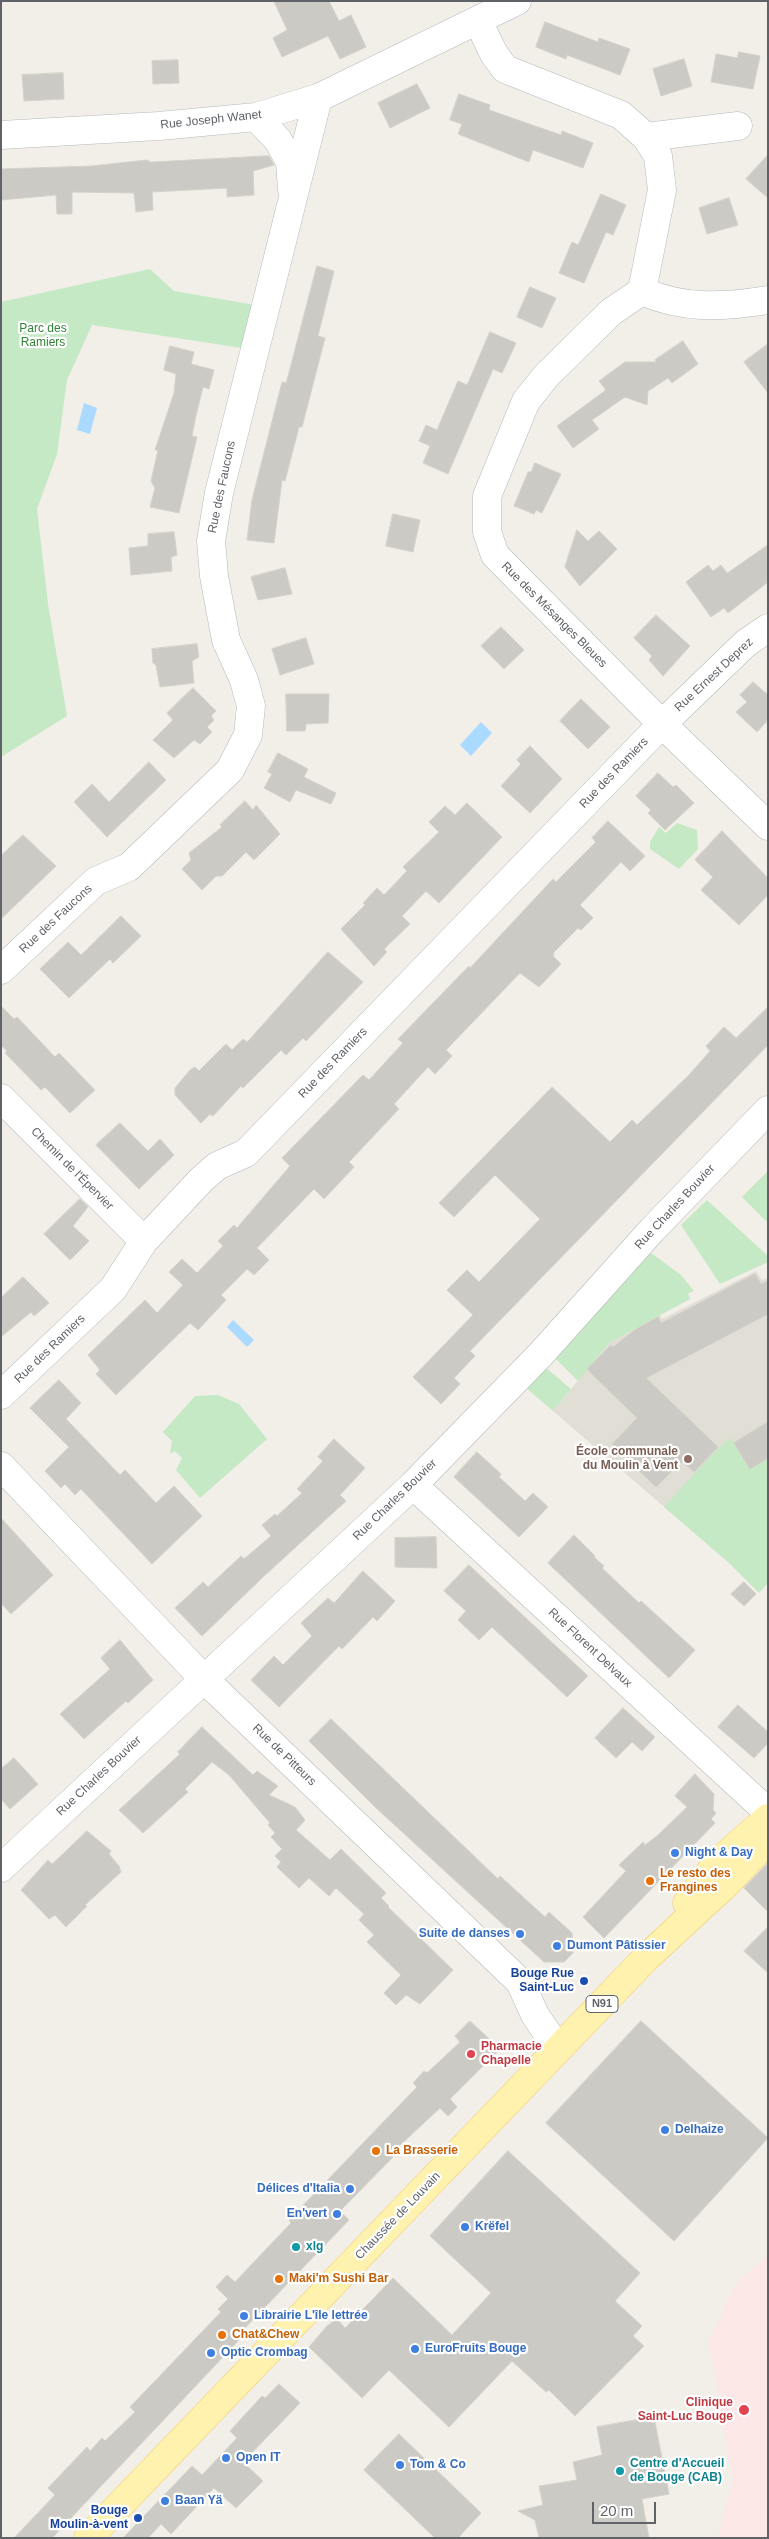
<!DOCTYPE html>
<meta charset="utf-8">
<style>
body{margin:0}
#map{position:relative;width:769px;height:2539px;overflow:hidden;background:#f1efe8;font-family:Helvetica,sans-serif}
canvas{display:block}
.frame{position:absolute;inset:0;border:2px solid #5f6368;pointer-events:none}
.scale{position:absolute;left:592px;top:2502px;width:64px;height:22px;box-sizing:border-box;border:2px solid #5f6368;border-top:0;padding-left:6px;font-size:15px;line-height:18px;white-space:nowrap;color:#5f6368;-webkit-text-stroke:4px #fff;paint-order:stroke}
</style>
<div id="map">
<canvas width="769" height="2539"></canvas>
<div class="frame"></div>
<div class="scale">20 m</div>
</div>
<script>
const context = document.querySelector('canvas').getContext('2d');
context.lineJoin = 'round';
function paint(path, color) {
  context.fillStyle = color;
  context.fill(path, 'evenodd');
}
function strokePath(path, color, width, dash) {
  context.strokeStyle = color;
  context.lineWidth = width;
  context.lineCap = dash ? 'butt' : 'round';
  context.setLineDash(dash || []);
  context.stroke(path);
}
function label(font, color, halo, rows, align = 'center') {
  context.font = font + ' Helvetica,sans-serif';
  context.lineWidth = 4.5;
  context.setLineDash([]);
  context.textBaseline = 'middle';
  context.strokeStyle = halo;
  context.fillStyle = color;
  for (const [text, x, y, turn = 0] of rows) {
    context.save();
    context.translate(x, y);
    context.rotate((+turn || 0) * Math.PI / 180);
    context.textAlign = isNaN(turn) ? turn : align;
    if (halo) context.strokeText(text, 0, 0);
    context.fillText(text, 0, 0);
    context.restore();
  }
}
paint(new Path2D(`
 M756,1271L762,1280L768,1278V1521L728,1562L553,1411L609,1343L660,1315L662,1319Z`), '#e1ded6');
paint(new Path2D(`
 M768,2255V2538H717L733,2479L709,2341L737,2282Z`), '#fce8e6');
paint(new Path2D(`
 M150,269L174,291L255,305L242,348L92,325L67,380L57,454L37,509L48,604L67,716L1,757V302Z
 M677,823L697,830L698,849L679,869L650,849V842L659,827L666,833Z
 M768,1171V1223L742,1197Z
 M707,1200L768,1256V1262L720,1284L681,1225Z
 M651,1253L681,1275L694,1291L688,1293L690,1299L609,1343L578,1381L554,1357Z
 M545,1367L571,1389L553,1411L525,1387Z
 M218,1395L239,1404L267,1439L200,1498L176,1470L182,1458L175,1451L170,1454L172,1441L163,1432L195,1396Z
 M731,1438L750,1469L768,1458V1583L759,1593L728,1562L664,1507L718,1448Z`), '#c5e8c5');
paint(new Path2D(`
 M84,403L97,408L90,434L77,430Z
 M481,722L492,733L471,756L460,745Z
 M233,1320L254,1340L247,1347L227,1327Z`), '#aadaff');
const building = new Path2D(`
 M274,1H329L339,21L351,15L366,47L340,59L328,36L282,57L273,38L287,30Z
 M545,22L598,42L599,38L630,49L620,75L567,55L566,59L536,47Z
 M739,52L760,56L753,89L711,82L716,54L737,58Z
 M684,59L692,86L661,96L653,69Z
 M178,60L179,83L153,84L152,61Z
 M63,73L64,99L24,101L22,75Z
 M417,84L430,108L390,128L378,103Z
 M459,94L490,105L489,110L561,135L562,131L593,143L583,168L533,150L529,162L458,134L462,124L450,120Z
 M768,155V198L746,179Z
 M269,156L274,165L253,171L254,195L227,197V188L152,192L153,210L136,212L134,193L72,192V214H57L56,195L1,200V169L92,166L147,160L150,162Z
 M601,194L626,205L613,235L606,232L584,283L559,273L572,242L578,245Z
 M729,198L738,225L707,234L699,208Z
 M317,266L334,271L318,336L325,338L302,427H299L285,481L282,480L274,543L247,540L252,500L282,382L286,383Z
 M530,287L556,298L542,328L517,317Z
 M490,332L516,343L502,373L493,369L448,474L423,463L430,446L419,441L426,425L437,430L458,381L467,385Z
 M683,341L698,364L672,383L668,378L648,391L647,405L625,397L592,420L599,429L573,448L557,426L606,390L599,381L625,362H657L655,360Z
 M768,344V393L744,362Z
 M170,346L194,352L191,364L214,370L209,389L203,387L195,420L192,436L197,437L179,513L150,507L155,488L151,481L158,450H155L174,393L176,374L164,370Z
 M535,463L561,474L542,513L536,510L534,514L514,506L528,472H531Z
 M393,514L420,520L413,552L386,546Z
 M577,530L588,541L599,531L617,549L580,586L565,567Z
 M174,532L177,555L171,557L172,571L131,575L129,548L148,546V534Z
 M768,545V582L728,613L724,608L711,617L686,582L708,565L713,571L721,565L727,573Z
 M285,568L292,594L258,600L251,577Z
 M656,615L690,646L663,676L649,660L652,656L634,638Z
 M501,627L524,650L504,669L481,646Z
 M306,638L314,664L280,675L272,649Z
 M197,644L199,657L192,661L194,683L160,687L156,665L153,663L152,649Z
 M753,682L768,695V720L757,732L736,712L747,702L740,695Z
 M193,688L216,711L211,716L214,720L207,727L212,732L200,744L194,740L174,758L153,740L173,720L167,713Z
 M286,694H329L328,723L306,724L305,731H287Z
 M581,699L610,727L588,749L560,721Z
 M530,746L562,779L530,813L501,786L521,764L517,760Z
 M278,753L308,769L304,777L336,793L331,804L296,790L290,802L264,788L272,774L268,772Z
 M149,762L166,780L107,837L74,802L92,784L109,802Z
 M658,773L673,787L676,785L694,803L665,830L648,813L651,810L636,796Z
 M245,801L253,810L256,805L280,834L254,860L246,852L222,876H216L202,890L182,869L191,860L189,853L222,827L220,825Z
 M467,803L502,837L439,903L426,891L402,916L410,924L384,949L387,952L374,966L341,929L365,905L363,903L377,888L384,895L407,871L403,867L439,832L429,822L445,806L455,815Z
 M608,821L645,856L630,871L621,862L580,905L593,918L581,930L578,928L554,952L553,956L561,964L539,987L520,973L446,1050L452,1056L435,1074L428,1067L394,1104L399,1109L349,1162L354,1167L324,1199L314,1189L257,1248L269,1260L254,1275L247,1269L221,1295L226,1300L198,1330L190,1323L116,1395L96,1374L100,1370L88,1355L145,1300L157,1313L183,1285L169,1272L182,1259L197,1273L223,1246L218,1241L234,1225L237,1228L290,1166L282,1158L363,1075L369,1080L403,1043L398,1039L469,966L470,968L553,879L556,882L596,842L592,838Z
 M722,831L768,878V895L739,925L701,890L713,877L695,860Z
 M23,835L56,866L1,919V856Z
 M121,916L141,936L113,963L110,959L69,998L40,969L68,942L81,955Z
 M328,952L363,982L306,1041L303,1038L286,1055L281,1050L243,1088L241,1086L213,1116L210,1114L201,1123L175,1095V1088L190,1070L195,1067L199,1071L226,1044L232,1050L243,1039L247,1042Z
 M1,1006L14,1019L17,1017L55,1057L59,1053L95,1090L70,1113L45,1087L41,1090L5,1053L7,1051L1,1045Z
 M768,1007V1045L470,1351L475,1356L454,1378L460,1384L441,1404L413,1377L473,1315L447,1290L467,1270L479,1282L540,1219L495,1175L454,1217L439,1203L552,1087L610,1142L632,1120L637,1125L689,1075L710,1051L706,1046L724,1027L736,1038Z
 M120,1123L148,1151L160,1139L174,1155L139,1189L96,1145Z
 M80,1199L88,1207L73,1226L89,1241L70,1260L44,1234Z
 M755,1274L761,1284L768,1281V1314L646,1378L718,1447L694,1472L682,1461L656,1487L612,1444L637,1418L587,1369L611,1345L613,1347L636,1329L658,1317L661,1323Z
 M23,1277L49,1303L34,1316L31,1312L1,1337V1298Z
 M59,1380L81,1403L66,1419L120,1475L125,1470L156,1503L174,1486L202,1516L152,1564L81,1489L75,1495L65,1484L61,1488L45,1471L69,1447L30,1408Z
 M768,1422V1458L750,1469L734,1443Z
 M334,1439L365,1468L340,1495L346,1501L262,1578L202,1636L175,1608L203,1582L208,1587L241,1556L244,1559L271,1536L262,1525L275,1514L277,1516L302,1493L297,1489L323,1461L318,1457Z
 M477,1452L501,1474L499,1477L525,1501L533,1493L548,1507L519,1537L454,1477Z
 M1,1518L53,1575L11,1614L1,1603Z
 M574,1535L595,1556L594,1557L604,1566L602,1568L639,1603L641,1601L695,1650L669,1678L548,1563Z
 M436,1537L437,1568L395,1567V1538Z
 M469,1565L588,1676L567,1697L492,1627L479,1640L458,1620L466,1611L444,1591Z
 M363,1571L395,1601L377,1621L373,1617L342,1649L339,1646L279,1707L251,1680L274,1656L283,1665L312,1636L301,1623L328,1598L334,1603Z
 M744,1582L756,1594L744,1606L731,1594Z
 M120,1640L153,1680L128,1703L126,1701L84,1739L60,1714L110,1669L101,1658Z
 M738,1705L768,1732V1743L754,1758L718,1727Z
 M623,1708L655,1737L642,1751L632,1742L616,1758L595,1738Z
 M331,1719L498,1879L500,1876L545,1917L549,1912L572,1933L573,1953L564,1962H544L375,1807L309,1741Z
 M202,1727L253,1775L257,1771L278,1786L269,1795L295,1807L305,1820L296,1830L330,1860L341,1849L386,1893L381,1898L389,1906L388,1907L453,1970L420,2004L406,1995L396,2005L384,1993L401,1975L367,1942L374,1935L359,1920L364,1914L336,1888L329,1896L309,1878L299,1888L277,1867L281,1862L275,1856L282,1849L271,1837L275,1833L268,1825L270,1823L229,1775L212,1762L185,1789L188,1792L143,1833L119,1810L180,1754L178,1752Z
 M14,1758L38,1784L10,1809L1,1799V1769Z
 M695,1774L714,1794L713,1810L716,1813L711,1819L715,1823L604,1938L583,1917L626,1871L619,1865L643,1842L645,1845L657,1836L687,1807L675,1796Z
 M87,1831L111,1851L109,1854L119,1866L121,1872L85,1905L87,1906L66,1927L55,1915L49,1919L21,1890L48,1860L52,1864Z
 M768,1863V1912L744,1888Z
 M768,1927V1973L744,1951Z
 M470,2021L500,2049L450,2099L457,2107L448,2116L440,2108L397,2148L392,2155L393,2157L340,2211L349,2220L238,2335L241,2338L52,2538H14L55,2495L48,2488L87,2447L90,2451L102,2438L105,2441L135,2412L130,2407L221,2312L218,2309L228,2299L216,2287L227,2275L235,2282L272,2243L291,2223L289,2220L417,2087L413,2083L424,2071L427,2073L460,2042L455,2036Z
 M641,2021L768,2138L674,2241L546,2123Z
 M508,2151L640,2273L615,2301L642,2326L633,2336L644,2346L575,2416L549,2390L546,2392L512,2361L449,2427L389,2370L362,2398L309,2347L327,2326L337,2319L345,2328L393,2278L452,2335L491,2293L430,2236Z
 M279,2384L300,2403L243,2462L263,2481L236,2508L214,2488L171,2534L161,2524L148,2538H123L192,2466L202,2475L237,2438L230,2431L262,2396L265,2398Z
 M654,2417L669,2494L642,2499L649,2538H539L535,2520L518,2511L543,2505L539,2486L577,2480L573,2462L602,2455L597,2427Z
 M399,2434L481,2513L458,2538H435L364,2470Z`);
paint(building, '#cccac5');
strokePath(building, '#d6d1c6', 1);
const minor = new Path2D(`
 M478,21L494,54L505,69L621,115L646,137L658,156L662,190L642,291L611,312L546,376L526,401L487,496V532L495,555L662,724L768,826
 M256,117L278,140L290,162L292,189
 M1,135L159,126L256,117L318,98L517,1
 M646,137L738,126
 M642,291C685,310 723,307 768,300
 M1,970L96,881L129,867L230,770L248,735L251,706L244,680L226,640L214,576L211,541L219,493L318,98
 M1,1098L144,1241
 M1,1395L113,1289L144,1241L201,1180L217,1166L246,1153L662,724L746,643L768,628
 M1,1466L203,1678L520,1982L535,2015L558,2049
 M413,1485L768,1812
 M1,1868L413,1485L541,1354L652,1230L768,1110`);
const major = new Path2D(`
 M687,1903L715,1865L768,1818
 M88,2538L646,1958L727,1883L768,1840`);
strokePath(minor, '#b5b8bc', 29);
strokePath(major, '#f2c960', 29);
strokePath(minor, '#fff', 28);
strokePath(major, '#fff2af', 28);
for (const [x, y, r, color] of [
 [688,1459,5,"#8d6e63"],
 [675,1853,5,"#3f7fe0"],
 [650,1881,5,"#e8710a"],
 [520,1934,5,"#3f7fe0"],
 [557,1946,5,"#3f7fe0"],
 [584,1981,5,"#1a4fb4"],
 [471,2054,5,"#e0444e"],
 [665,2130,5,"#3f7fe0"],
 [376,2151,5,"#e8710a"],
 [350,2189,5,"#3f7fe0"],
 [337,2214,5,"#3f7fe0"],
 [465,2227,5,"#3f7fe0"],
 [296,2247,5,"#0f9aa8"],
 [279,2279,5,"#e8710a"],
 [244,2316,5,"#3f7fe0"],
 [222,2335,5,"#e8710a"],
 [415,2349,5,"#3f7fe0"],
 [211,2353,5,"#3f7fe0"],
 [744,2410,6,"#e0444e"],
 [226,2458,5,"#3f7fe0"],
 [400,2465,5,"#3f7fe0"],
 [620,2471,5,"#0f9aa8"],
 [165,2501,5,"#3f7fe0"],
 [138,2518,5,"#1a4fb4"]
]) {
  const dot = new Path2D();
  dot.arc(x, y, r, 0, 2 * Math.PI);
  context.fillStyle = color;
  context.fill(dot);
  strokePath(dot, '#fff', 2);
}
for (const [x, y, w] of [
 [602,2004,32]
]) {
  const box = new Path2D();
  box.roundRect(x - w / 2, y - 8.5, w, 17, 4);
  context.fillStyle = '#fff';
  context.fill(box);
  strokePath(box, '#5f6368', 1);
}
label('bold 11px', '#5f6368', null, [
 ["N91",602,2004]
]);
label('12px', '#5f6368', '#fff', [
 ["Rue Joseph Wanet",211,120,-6],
 ["Rue des Faucons",222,487,-78],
 ["Rue des Mésanges Bleues",554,615,45],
 ["Rue Ernest Deprez",714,675,-43],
 ["Rue des Ramiers",614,773,-46],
 ["Rue des Faucons",56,919,-43],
 ["Rue des Ramiers",333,1063,-46],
 ["Chemin de l'Épervier",72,1169,45],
 ["Rue Charles Bouvier",675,1207,-47],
 ["Rue des Ramiers",50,1349,-44],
 ["Rue Charles Bouvier",395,1500,-44],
 ["Rue Florent Delvaux",590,1648,43],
 ["Rue de Pitteurs",284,1755,44],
 ["Rue Charles Bouvier",99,1776,-43],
 ["Chaussée de Louvain",398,2216,-46]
]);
label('12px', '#348238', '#fff', [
 ["Parc des",43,329],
 ["Ramiers",43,343]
]);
label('bold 12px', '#785e54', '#fff', [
 ["École communale",678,1452],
 ["du Moulin à Vent",678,1466]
], 'right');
label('bold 12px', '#366cbe', '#fff', [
 ["Night & Day",685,1853],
 ["Suite de danses",510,1934,"right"],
 ["Dumont Pâtissier",567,1946],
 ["Delhaize",675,2130],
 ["Délices d'Italia",340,2189,"right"],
 ["En'vert",327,2214,"right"],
 ["Krëfel",475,2227],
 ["Librairie L'île lettrée",254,2316],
 ["EuroFruits Bouge",425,2349],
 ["Optic Crombag",221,2353],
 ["Open IT",236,2458],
 ["Tom & Co",410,2465],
 ["Baan Yä",175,2501]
], 'left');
label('bold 12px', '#c56008', '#fff', [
 ["Le resto des",660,1874],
 ["Frangines",660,1888],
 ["La Brasserie",386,2151],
 ["Maki'm Sushi Bar",289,2279],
 ["Chat&Chew",232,2335]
], 'left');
label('bold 12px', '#164399', '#fff', [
 ["Bouge Rue",574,1974],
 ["Saint-Luc",574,1988],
 ["Bouge",128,2511],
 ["Moulin-à-vent",128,2525]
], 'right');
label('bold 12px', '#be3a42', '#fff', [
 ["Pharmacie",481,2047],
 ["Chapelle",481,2061],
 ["Clinique",733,2403,"right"],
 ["Saint-Luc Bouge",733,2417,"right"]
], 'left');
label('bold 12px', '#0d838f', '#fff', [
 ["xlg",306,2247],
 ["Centre d'Accueil",630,2464],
 ["de Bouge (CAB)",630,2478]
], 'left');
</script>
